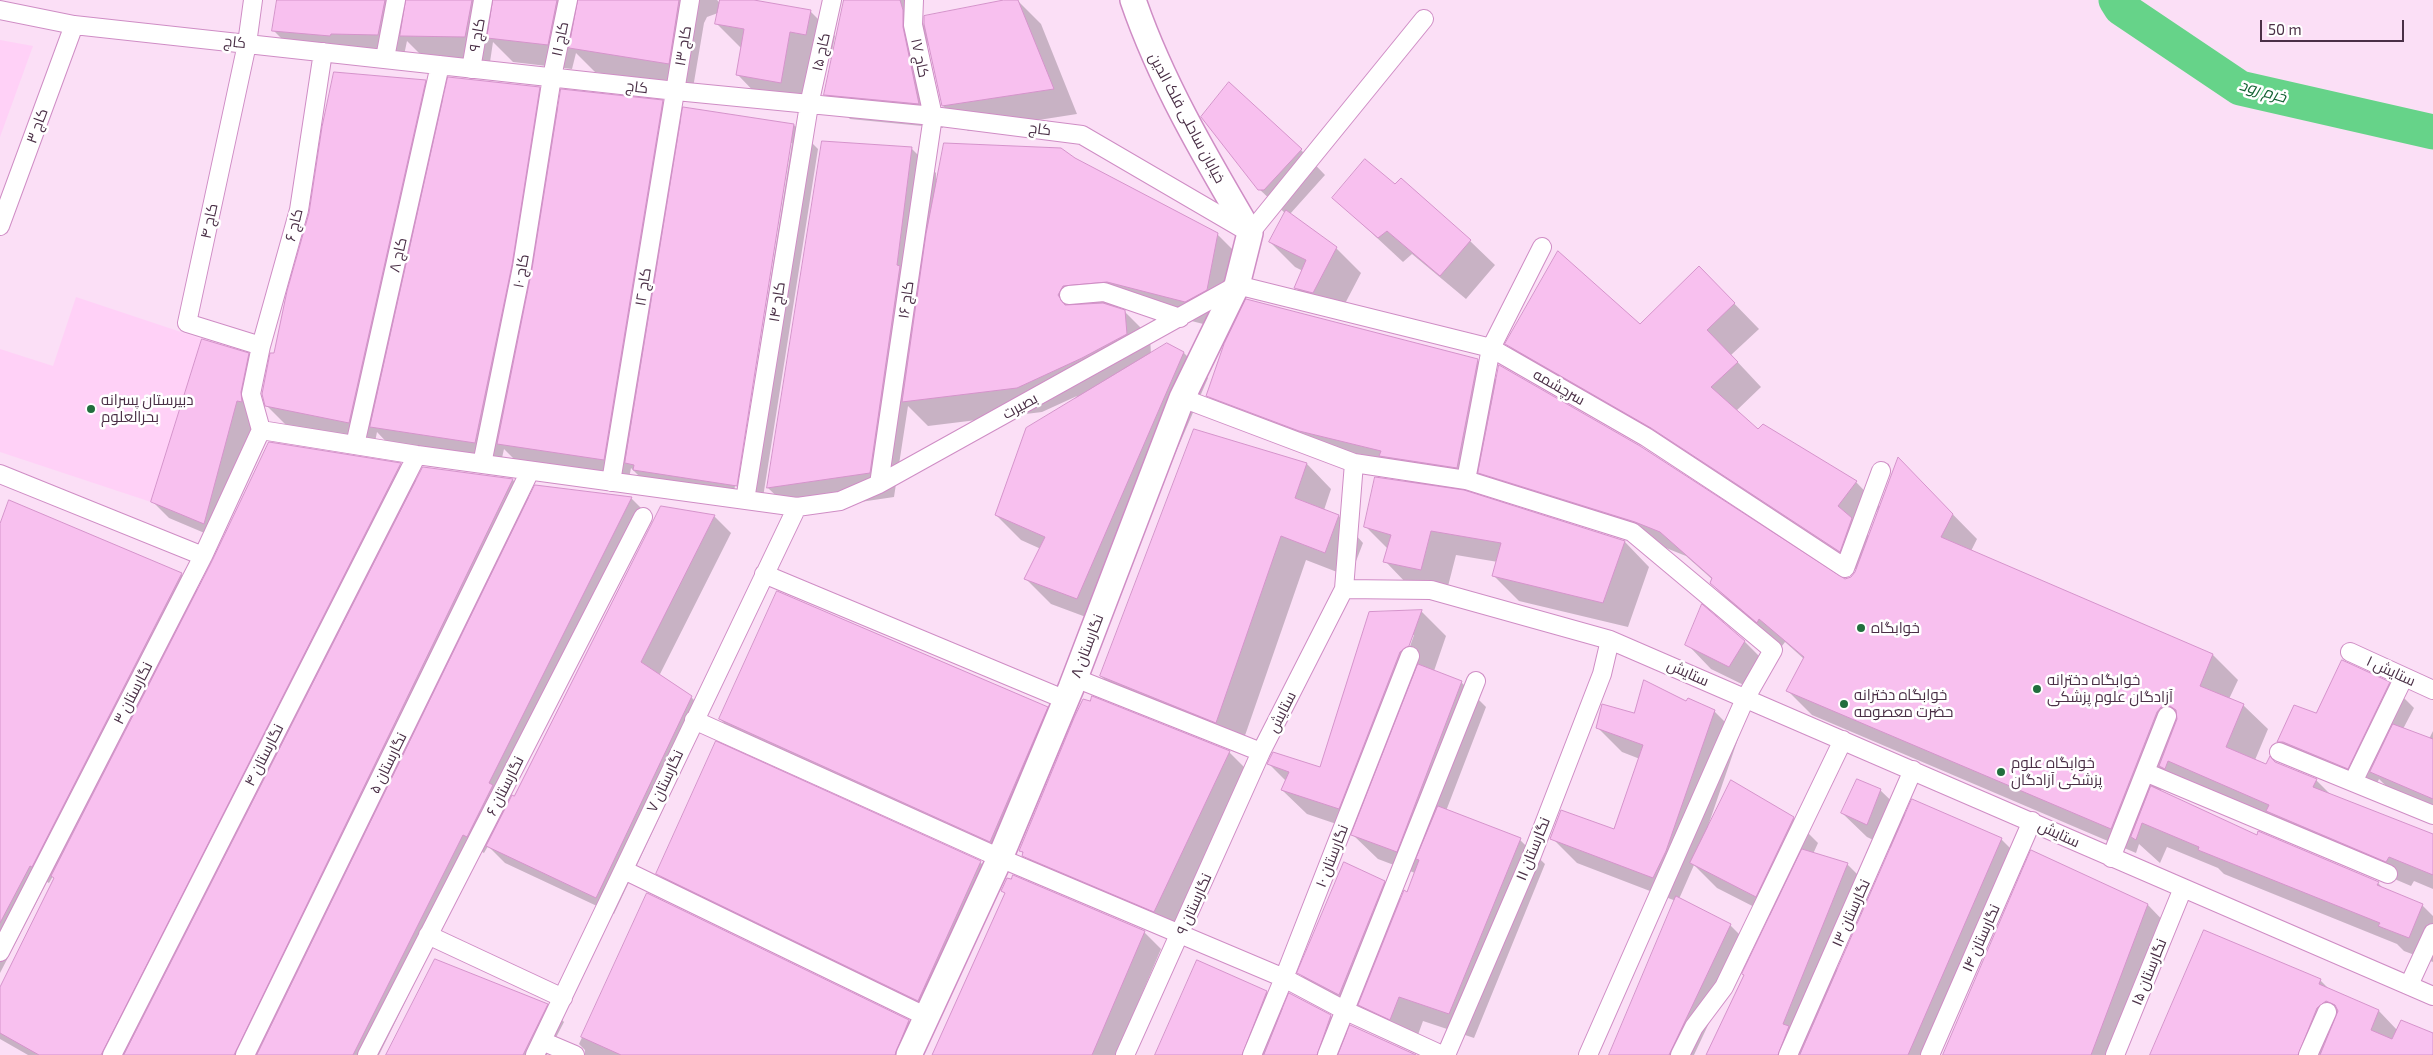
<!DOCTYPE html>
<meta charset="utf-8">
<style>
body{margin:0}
#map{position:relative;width:2433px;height:1055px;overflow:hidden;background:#fbdff6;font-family:"Exo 2",sans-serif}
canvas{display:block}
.scale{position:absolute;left:2260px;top:20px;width:144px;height:22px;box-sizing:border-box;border:2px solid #4a2f46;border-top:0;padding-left:6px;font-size:15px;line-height:18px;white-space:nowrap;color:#4a2f46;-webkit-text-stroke:4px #fff;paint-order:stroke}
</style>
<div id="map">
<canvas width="2433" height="1055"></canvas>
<div class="scale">50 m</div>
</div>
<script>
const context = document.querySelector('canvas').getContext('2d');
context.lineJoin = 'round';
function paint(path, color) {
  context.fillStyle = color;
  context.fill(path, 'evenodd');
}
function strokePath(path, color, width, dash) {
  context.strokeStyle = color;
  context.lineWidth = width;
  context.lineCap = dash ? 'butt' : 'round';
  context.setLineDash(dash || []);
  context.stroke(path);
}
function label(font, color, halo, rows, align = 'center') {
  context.font = font + ' "Exo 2",Cairo,sans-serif';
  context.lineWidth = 5;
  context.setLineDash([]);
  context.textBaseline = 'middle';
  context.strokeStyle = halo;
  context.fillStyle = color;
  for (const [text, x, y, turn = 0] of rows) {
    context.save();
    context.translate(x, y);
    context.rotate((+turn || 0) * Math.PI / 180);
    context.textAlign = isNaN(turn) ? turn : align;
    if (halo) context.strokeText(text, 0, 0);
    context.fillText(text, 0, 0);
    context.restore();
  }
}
paint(new Path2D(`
 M0,40L33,46L0,137Z
 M76,297L205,340L151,502L0,452V349L53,366Z`), '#ffd1f7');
paint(new Path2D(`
 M278,0H717L720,3L721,0H747L810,11L835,36L832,51H834L846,0H920L919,7L924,26L1010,0H1017L1041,24L1077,114L968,131L943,106L928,39L927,53L943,128L850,119L825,94L833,59L815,56L806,107L762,100L738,75L741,48L717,24L718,13L707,17L704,23L693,88L595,72L576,53L572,69L513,62L493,42L490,62L426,60L407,41L403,60L298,55L273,30Z
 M425,81L444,100L539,88L559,108L662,101L682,121L794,125L818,149L761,510L651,488L631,468L628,484L523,468L504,449L500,467L396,452L377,432L374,447L292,431L267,406L275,355ZM790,143H792L737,492H734Z
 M912,149L936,173V181H938L1074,159L1217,234L1242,259L1211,326L1133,306L1114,308L1125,312L1150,337L1151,354L1167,344L1184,353L1208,378L1102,623L1051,604L1026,579L1041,549L1021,540L996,515L1077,396L1042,412L928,426L908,406L894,497L793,512L768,488Z
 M1301,150L1325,175L1290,214L1336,248L1361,273L1338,317L1320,313L1296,288L1303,271L1295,267L1270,242L1286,214L1259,189Z
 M1395,186L1470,241L1495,265L1466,299L1412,254L1403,262L1334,198Z
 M1724,293L1759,329L1731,355L1761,387L1736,411L1758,431L1856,482L1880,507L1922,483L1977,539L1971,551L2213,655L2238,680L2229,699L2243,705L2268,729L2255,760L2267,765L2274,763L2316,780L2332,796L2433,836V889L2414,881L2411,886L2293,836L2167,773L2160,792L2258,836L2378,883L2385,890L2422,905L2433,916V962L2404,951L2397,944L2224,874L2218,868L2167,847L2160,863L2139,844L2136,853L1812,715L1788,691L1804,659L1785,642L1782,646L1736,608L1711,583L1713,580L1686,556L1661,546L1482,492L1459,488L1625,542L1649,567L1628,627L1519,601L1494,576L1498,562L1456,555L1446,594L1409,586L1385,561L1388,549L1365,526L1408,483L1398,473L1233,420L1208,396L1477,360L1497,380L1844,580L1851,578L1857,570L1677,452L1531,368L1507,344L1640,326ZM1879,508L1869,536L1863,530Z
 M248,354L265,372L257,410L221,540L169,518L152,501Z
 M269,444L400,465L417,481L424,468L513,480L530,498H631L648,515L506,799L510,803L714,516L731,533L659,676L691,697L708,714L614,914L505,863L488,846L484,853L480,851L379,1055H28L0,1039V989L55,878L53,876L49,883L47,882L0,973V527L10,502L181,574L198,591Z
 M1307,464L1331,489L1324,510L1339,516L1363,543L1350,577L1306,560L1241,747L1126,701L1101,676Z
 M1422,612L1446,636L1434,671L1461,682L1486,707L1446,811L1520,840L1545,864L1474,1038L1423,1021L1415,1043L1324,998L1299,973L1384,882L1402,900L1407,893L1415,873L1378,859L1353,835L1354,830L1307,814L1282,790L1286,781L1269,764L1321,768L1370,613ZM1412,635H1414L1408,652L1406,651Z
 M1745,642L1769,666L1754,690L1711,669L1687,644Z
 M2389,683L2414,708L2403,729L2429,739L2433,731V812L2396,796L2379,779L2373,793L2303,766L2278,742L2317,715Z
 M1687,703L1714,711L1739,736L1708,826L1793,818L1818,843L1813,854L1847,864L1869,886L1836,969L1838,970L1892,849L1867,837L1842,813L1880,790L1906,815L2001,839L2023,861L1940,1055H1707L1772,916L1717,888L1694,865L1679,899L1730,925L1747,942L1694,1055H1611L1676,901L1577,863L1552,838L1615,831L1640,759L1622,752L1597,727L1634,715Z
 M1047,708L1064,725L1007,858L737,736L720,719Z
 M1229,752L1254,777L1179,936L1048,880L1020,850Z
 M2032,851L2148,905L2172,930L2125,1055H1945Z
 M980,862L997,879L935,1017L675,891L658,873Z
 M1002,891L1144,932L1161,949L1116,1055H934L1006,894Z
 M648,895L908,1021L926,1038L918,1055H585V1050L579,1044Z
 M2204,932L2320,980L2330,990L2379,1011L2397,1030L2433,1035V1055H2151Z
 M1266,992L1284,1010L1290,995L1331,1016L1348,1034L1414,1055H1157Z
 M547,1005L564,1022L547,1055H388Z`), '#0003');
strokePath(new Path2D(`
 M2116,0L2121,8L2240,88L2433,132`), '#66d389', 35);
const building = new Path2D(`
 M277,0H385L378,35L331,34L330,36L272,31Z
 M406,0H472L465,37L400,36Z
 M493,0H557L548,45L487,38Z
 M578,0H679L669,64L569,48Z
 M720,0H754L811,10L806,35L790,32L781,83L736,75L744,29L715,24Z
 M844,0H900L903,10V27L919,104L824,95Z
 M1004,0H1018L1054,89L942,106L924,24V16Z
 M334,72L426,80L349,423L265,406L262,394L270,353H274L287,291L309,213L322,127Z
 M448,77L540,87L512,265L475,443L370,427Z
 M1229,82L1302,149L1264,190H1258L1201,117Z
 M561,89L663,100L604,460L497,444L532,269Z
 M683,107L794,124L737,486L633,470L634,465L625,463Z
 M822,141L912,147L897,265L900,266L870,473L767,488Z
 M944,143L1061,148L1075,158L1218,233L1207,290L1185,302L1107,282L1063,286L1058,295L1065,305L1103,303L1125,310L1127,334L1082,358L1017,388L902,402L926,234Z
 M1365,159L1395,184L1401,178L1471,240L1440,276L1387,231L1378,238L1332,198Z
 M1286,210L1337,247L1313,293L1294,288L1306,260L1269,242Z
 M1558,251L1640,324L1699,266L1735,303L1707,330L1738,362L1711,387L1758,429L1763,424L1857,481L1838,506L1852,518L1840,552L1651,428L1505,344Z
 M1246,299L1478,359L1457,468L1379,456L1381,451L1299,431L1206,396L1224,344Z
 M202,339L249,353L241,392L242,402L237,401L204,524L151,502Z
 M1167,343L1184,352L1077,599L1024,579L1045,537L995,515L1026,428Z
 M1499,365L1640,446L1845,579L1851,577L1855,572L1898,457L1953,514L1941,537L2213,654L2200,686L2244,704L2226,747L2266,764L2270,756L2275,762L2317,779L2313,787L2433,834V875L2389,857L2386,862L2266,811L2269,805L2168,761L2165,769L2159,766L2177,719L2176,710L2170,706L2161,707L2157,712L2111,829L1786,691L1804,657L1759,619L1757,623L1710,583L1712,578L1660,532L1635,522L1478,473Z
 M1194,429L1307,463L1295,498L1339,515L1325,553L1281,536L1216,723L1100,676Z
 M269,442L401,463L101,1055H39L0,1033V987L54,878L51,876L212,561Z
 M423,467L513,479L234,1055H124Z
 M1375,477L1464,490L1625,541L1603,603L1492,576L1501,543L1431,531L1421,570L1383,562L1391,535L1364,527Z
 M535,485L632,497L489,783L493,785L467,837L463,835L353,1055H257Z
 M9,500L182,573L32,867L30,866L0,923V524Z
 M661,506L715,515L641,662L692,696L596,898L486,846L512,795L514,796Z
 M777,591L1048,707L990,842L719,719Z
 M1702,604L1745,641L1729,667L1685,645Z
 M1422,610L1409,646L1400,652L1339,809L1281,790L1289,772L1267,764L1273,752L1320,767L1369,612Z
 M2342,660L2390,682L2348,769L2283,742H2277L2294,705L2316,713Z
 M1418,664L1462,681L1397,852L1351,835Z
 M1644,680L1686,701L1688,698L1715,710L1666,851L1653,878L1550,839L1561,810L1614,829L1643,745L1596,728L1602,704L1634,713Z
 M1092,696L1230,751L1154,912L1022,856L1023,852L1019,851L1074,718L1083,699L1090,701Z
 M2393,724L2433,739V799L2370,772Z
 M716,741L981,861L918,1001L656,874Z
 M1857,779L1881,789L1867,825L1841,813Z
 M1731,780L1794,817L1756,897L1690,863Z
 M2151,786L2257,835L2258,831L2379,882L2377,885L2423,904L2409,938L2378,926L2380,923L2198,850L2199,847L2142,823L2136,840L2131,837Z
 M1912,799L2002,838L1908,1055H1800Z
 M1438,806L1521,838L1449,1014L1399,997L1390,1020L1358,1005L1404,890L1407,892L1419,860L1416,859Z
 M1802,849L1848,863L1783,1024L1789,1026L1778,1055H1706L1744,975L1742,974Z
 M2031,850L2148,904L2091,1055H1943Z
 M1344,862L1385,881L1339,995L1297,973Z
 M1013,875L1145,931L1092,1055H932L1005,893L1001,891L1007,878L1011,879Z
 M647,893L909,1020L895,1055H621L581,1037Z
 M1676,896L1731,924L1669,1055H1609Z
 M2204,930L2321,979L2319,984L2379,1010L2371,1030L2392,1039L2401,1020L2433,1033V1055H2320L2338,1011L2335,1005L2326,1001L2317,1008L2298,1055H2150Z
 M435,959L548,1004L523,1055H386Z
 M1197,960L1267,991L1242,1055H1155Z
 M1289,993L1331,1015L1317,1055H1264Z
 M1350,1025L1416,1055H1338Z`);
paint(building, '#f8c0ef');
strokePath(building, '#d593cb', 1);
const street = new Path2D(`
 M253,0L247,44L187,323L261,346
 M0,10L74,25L676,91L933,116L1082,135L1250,233L1424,19
 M323,52L299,210L261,346L251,394L261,430L417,455L797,507L840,501L879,484L1237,285L1491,348L1646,437L1845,568L1881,471
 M385,58L396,0
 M471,69L483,0
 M0,226L74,25
 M1069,295L1104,292L1180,318
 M1182,398L1354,463L1466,480L1632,532L1773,650L1745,699L1588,1055
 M355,445L440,65
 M482,464L522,267L552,77L568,0
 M0,474L203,556
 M1466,480L1491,348L1542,247
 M611,482L690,0
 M879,484L933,116L913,25L914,0
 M745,500L809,105L832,0
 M764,574L1066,700L1075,678L1261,752
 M1344,589L1354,463
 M2350,652L2433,690
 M694,720L1000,858L1284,978L1346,1011L1442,1055
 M2279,752L2433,815
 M2145,772L2388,874
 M2353,782L2404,677
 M2111,858L2167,716
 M624,870L927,1017
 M428,935L563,998
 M0,952L203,556L261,430
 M2409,985L2433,933
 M542,1041L575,1055
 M112,1055L417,455
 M245,1055L530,471
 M367,1055L643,517
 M535,1055L797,507
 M1125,1055L1261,752L1344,589L1431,590L1610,640L2433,996
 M1252,1055L1284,978L1410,656
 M1327,1055L1476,681
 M1446,1055L1532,855L1602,674L1610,640
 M1680,1055L1694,1027L1724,987L1843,740
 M1788,1055L1913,770
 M1930,1055L2032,821
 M2115,1055L2183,888
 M2308,1055L2327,1012`);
const secondary = new Path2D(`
 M909,1055L1000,858L1071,688L1182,398L1237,285L1250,233C1206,158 1161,82 1133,0`);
strokePath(street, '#cf8dc5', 20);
strokePath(secondary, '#cf8dc5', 28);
strokePath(street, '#fff', 18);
strokePath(secondary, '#fff', 25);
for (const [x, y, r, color] of [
 [91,409,5,"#216e3d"],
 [1861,628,5,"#216e3d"],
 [2037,689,5,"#216e3d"],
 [1844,704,5,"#216e3d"],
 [2001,772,5,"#216e3d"]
]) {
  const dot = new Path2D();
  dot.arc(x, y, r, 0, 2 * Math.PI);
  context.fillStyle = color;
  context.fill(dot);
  strokePath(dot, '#fff', 2);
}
label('15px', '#4a2f46', '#fff', [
 ["کاج ۹",477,35,-80],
 ["کاج ۱۱",560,39,-78],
 ["کاج",235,42,6],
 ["کاج ۱۳",683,46,-81],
 ["کاج ۱۵",821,52,-78],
 ["کاج ۱۷",920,58,78],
 ["کاج",637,87,7],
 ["خیابان ساحلی فلک الدین",1187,118,62],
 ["کاج ۳",37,126,-70],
 ["کاج",1040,129,7],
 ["کاج ۴",209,221,-78],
 ["کاج ۶",294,225,-76],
 ["کاج ۸",398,255,-77],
 ["کاج ۱۰",521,271,-80],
 ["کاج ۱۲",643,287,-81],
 ["کاج ۱۶",906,300,-82],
 ["کاج ۱۴",777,302,-81],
 ["سرچشمه",1559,387,30],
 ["بصیرت",1020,406,-29],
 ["نگارستان ۸",1087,646,-69],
 ["ستایش ۱",2391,671,25],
 ["ستایش",1688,673,24],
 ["نگارستان ۳",133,693,-63],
 ["ستایش",1282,712,-63],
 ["نگارستان ۴",264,755,-63],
 ["نگارستان ۵",388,763,-64],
 ["نگارستان ۷",665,781,-65],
 ["نگارستان ۶",505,786,-63],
 ["ستایش",2059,834,25],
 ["نگارستان ۱۱",1533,849,-68],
 ["نگارستان ۱۰",1332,856,-69],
 ["نگارستان ۹",1194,904,-66],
 ["نگارستان ۱۳",1851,913,-66],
 ["نگارستان ۱۴",1981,938,-66],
 ["نگارستان ۱۵",2149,972,-68]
]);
label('15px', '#4a2f46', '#fff', [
 ["دبیرستان پسرانه",101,400],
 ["بحرالعلوم",101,417],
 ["خوابگاه",1871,628],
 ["خوابگاه دخترانه",2047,680],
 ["آزادگان علوم پزشکی",2047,697],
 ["خوابگاه دخترانه",1854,695],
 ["حضرت معصومه",1854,712],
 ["خوابگاه علوم",2011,763],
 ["پزشکی آزادگان",2011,780]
], 'left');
label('italic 16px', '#156334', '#fff', [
 ["خرم رود",2263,91,16]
]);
</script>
